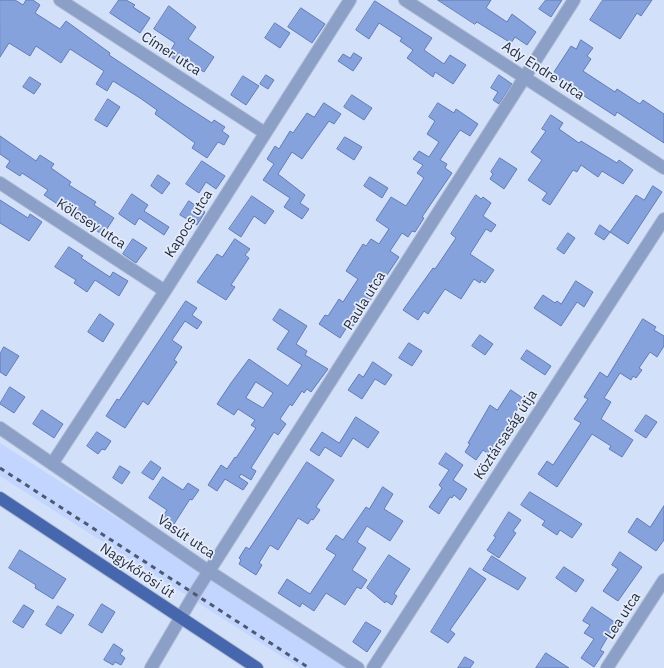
<!DOCTYPE html>
<meta charset="utf-8">
<style>
body{margin:0}
canvas{display:block;background:#d3e0f9}
</style>
<canvas width="664" height="668"></canvas>
<script>
const context = document.querySelector('canvas').getContext('2d');
context.lineJoin = 'round';
function paint(path, color) {
  context.fillStyle = color;
  context.fill(path, 'evenodd');
}
function strokePath(path, color, width, dash) {
  context.strokeStyle = color;
  context.lineWidth = width;
  context.lineCap = dash ? 'butt' : 'round';
  context.setLineDash(dash || []);
  context.stroke(path);
}
function label(font, color, halo, rows, align = 'center') {
  context.font = font + ' "IBM Plex Sans",sans-serif';
  context.lineWidth = 3.5;
  context.setLineDash([]);
  context.textBaseline = 'middle';
  context.strokeStyle = halo;
  context.fillStyle = color;
  for (const [text, x, y, turn = 0] of rows) {
    context.save();
    context.translate(x, y);
    context.rotate((+turn || 0) * Math.PI / 180);
    context.textAlign = isNaN(turn) ? turn : align;
    if (halo) context.strokeText(text, 0, 0);
    context.fillText(text, 0, 0);
    context.restore();
  }
}
paint(new Path2D(`
 M0,443L234,593L346,668H300L0,476Z`), '#c1d5fe');
const building = new Path2D(`
 M0,0H15L23,5L26,0H33L40,5L35,13L60,29L66,21L110,53L109,55L181,103L212,123L214,120L225,127L222,131L229,136L224,145L218,142L207,158L192,148L195,143L155,114L157,110L140,98L113,81L107,91L96,84L104,71L70,49L61,63L36,46L30,56L9,43L0,57Z
 M119,0H126L135,5L133,7L150,18L140,33L110,13Z
 M438,0H491L486,8L507,22L512,14L536,32L527,45L515,37L511,43L477,22L475,24Z
 M546,0H562L551,17L539,9Z
 M603,0H652L641,16L637,13L620,39L590,20Z
 M375,1L432,38L424,50L444,64L450,55L466,65L453,84L435,72L433,77L407,58L413,50L400,41L402,38L379,23L369,39L356,30Z
 M169,6L196,27L188,39L214,57L204,72L185,60L182,64L168,55L175,43L154,29Z
 M301,8L325,24L312,43L288,27Z
 M275,23L290,33L280,48L265,38Z
 M581,40L593,48L587,56L591,59L583,71L615,92L617,89L640,104L643,100L664,114V143L617,112L615,116L552,75L571,46L576,49Z
 M354,53L362,58L353,71L338,61L343,54L350,58Z
 M266,75L274,80L268,89L260,84Z
 M499,75L512,84L499,104L493,100L498,92L491,88Z
 M243,76L259,86L246,105L231,95Z
 M30,77L41,84L34,94L23,87Z
 M352,95L372,108L364,120L344,107Z
 M108,99L120,107L107,127L95,120Z
 M324,103L341,114L334,124L329,121L302,159L292,152L278,174L305,195L300,203L309,209L302,219L284,207L290,198L263,180L274,164L267,159L275,146L279,149L290,131L293,133L307,113L314,117Z
 M438,103L454,113L456,109L478,124L470,136L460,130L440,160L447,164L445,168L452,173L422,217L424,218L415,232L412,231L408,237L402,233L390,251L399,257L353,326L349,324L340,338L319,324L325,315L328,316L339,299L343,302L358,279L346,271L363,244L366,246L371,239L379,244L389,229L376,220L391,197L406,206L424,178L417,173L423,165L413,159L419,151L429,157L439,142L427,134L435,121L429,117Z
 M551,115L563,123L559,129L579,143L581,141L617,163L619,160L633,170L623,184L602,171L598,177L581,165L577,172L573,170L550,205L542,200L547,193L528,180L542,160L531,152L546,131L542,129Z
 M0,136L36,161L40,155L54,164L51,168L71,182L69,185L96,202L94,205L114,218L103,235L44,195L48,190L22,173L20,176L6,167L10,161L0,154Z
 M345,137L362,147L354,160L337,149Z
 M500,158L517,169L504,189L490,179L493,174L491,172Z
 M202,161L225,176L216,189L206,182L199,193L186,184Z
 M158,175L170,183L162,194L151,186Z
 M370,177L388,188L382,198L364,186Z
 M653,186L662,192L628,244L610,232L636,195L644,200Z
 M132,194L148,205L144,211L169,227L164,235L139,218L135,225L119,214Z
 M476,195L481,199L483,197L491,203L483,216L496,225L491,232L486,229L470,254L494,270L485,283L481,280L480,283L474,279L461,299L445,289L428,314L424,311L418,320L403,310L433,268L435,269L456,238L451,234Z
 M252,196L274,211L265,224L254,216L241,237L229,229Z
 M0,200L28,218L30,214L42,222L29,241L0,223Z
 M189,201L205,212L197,225L180,215Z
 M600,225L610,232L604,240L595,234Z
 M568,233L575,238L564,254L557,249Z
 M133,239L147,248L136,263L123,254Z
 M235,239L250,249L245,255L249,258L231,285L235,287L226,300L197,282L217,254L222,257Z
 M69,247L83,256L81,258L110,277L113,272L128,281L119,296L95,280L87,292L74,283L76,280L55,267Z
 M576,281L593,292L584,307L577,302L561,326L534,308L543,295L555,303L557,301L561,304Z
 M186,301L197,308L192,315L202,322L197,329L185,321L172,340L182,347L174,360L177,362L148,405L143,401L125,428L106,416L117,399L119,400Z
 M280,309L307,326L296,344L307,351L305,355L328,369L311,392L307,389L304,393L302,391L292,406L290,404L280,419L286,424L278,435L274,432L251,468L256,471L251,480L241,474L239,477L248,483L243,490L225,479L217,491L208,485L221,465L227,469L235,457L236,458L256,428L251,425L255,420L238,409L234,415L217,404L231,383L249,359L288,386L302,365L277,349L289,331L273,320ZM256,382L273,393L263,408L246,398Z
 M100,314L114,324L103,342L88,332Z
 M643,319L656,327L654,330L664,336V346L657,357L650,352L639,368L642,370L636,378L633,376L631,380L620,373L604,398L611,402L601,419L633,440L622,457L609,449L611,446L592,434L557,487L538,474L547,461L553,465L581,423L574,419L588,399L584,397L600,372L607,377Z
 M480,335L493,344L485,355L472,346Z
 M409,343L422,351L412,366L399,358Z
 M4,347L19,356L6,376L0,372V354Z
 M527,350L551,366L545,375L521,359Z
 M373,362L392,375L385,385L375,379L362,399L348,390L359,374L363,377Z
 M10,387L25,397L14,413L0,404Z
 M511,390L524,399L511,419L513,421L490,455L483,450L476,460L465,452L470,444L468,443L490,405L497,410Z
 M42,410L63,424L54,438L33,424Z
 M646,415L657,422L646,438L635,431Z
 M356,417L379,432L368,448L353,438L341,457L325,447L319,456L310,450L322,432L339,443Z
 M97,432L111,441L105,450L102,449L98,454L87,446Z
 M446,453L463,465L453,480L467,489L460,500L454,495L452,498L450,497L439,514L429,507L442,488L439,485L449,470L439,464Z
 M151,461L161,468L153,480L142,473Z
 M307,462L334,480L316,507L320,510L313,520L311,519L308,524L298,518L278,550L270,545L259,563L262,565L256,575L239,564L241,560L239,558L246,547L249,549Z
 M120,466L130,472L122,484L113,478Z
 M163,477L183,490L188,483L199,490L192,500L190,499L174,524L163,516L167,510L149,498Z
 M383,487L393,494L384,509L403,521L390,541L367,526L357,542L366,548L352,570L367,580L361,589L357,587L345,605L326,593L314,611L302,603L300,607L278,593L287,579L310,594L336,555L326,549L336,535L343,540L366,507L369,509Z
 M530,492L582,524L572,538L560,530L557,535L542,525L545,521L521,505Z
 M664,506V540L656,551L628,532L637,518L650,527Z
 M509,512L521,520L513,531L516,533L499,558L487,550L496,537L494,536Z
 M20,550L66,579L53,599L35,588L36,585L9,568Z
 M620,552L642,567L618,601L603,591L618,569L612,565Z
 M389,555L410,569L394,594L397,596L392,605L386,601L385,603L367,588Z
 M492,556L526,578L518,590L483,570Z
 M564,567L584,580L576,592L556,578Z
 M470,568L486,579L450,630L455,634L448,643L431,632Z
 M102,604L115,612L102,633L89,625Z
 M24,605L34,611L23,628L13,622Z
 M58,606L74,615L61,634L46,625Z
 M592,607L616,623L600,650L604,652L594,667L581,658L594,639L584,633L590,625L583,621Z
 M366,622L381,631L367,652L353,642Z
 M114,644L123,650L120,654L125,658L121,665L115,662L113,665L104,660Z
 M546,653L569,668H536Z
 M465,657L474,662L470,668H458Z`);
paint(building, '#85a2dd');
strokePath(building, '#627db5', 1);
const minor = new Path2D(`
 M60,0L265,133
 M405,0L664,168
 M0,183L165,291
 M0,428L201,566L358,668
 M52,464L165,291L350,0
 M151,668L195,593L574,0
 M373,668L664,219
 M607,668L664,580`);
const major = new Path2D(`
 M0,498L257,668`);
strokePath(minor, '#afbbd4', 14);
strokePath(major, '#afbbd4', 14);
strokePath(minor, '#8b9fc7', 12);
strokePath(major, '#4666ad', 12);
strokePath(new Path2D(`
 M0,468L309,668`), '#4e5971', 3, [5, 5]);
label('14px', '#1e2940', '#e6edf9', [
 ["Címer utca",171,54,33],
 ["Ady Endre utca",543,71,33],
 ["Kölcsey utca",91,224,33],
 ["Kapocs utca",189,224,-58],
 ["Paula utca",365,301,-58],
 ["Köztársaság útja",506,435,-57],
 ["Vasút utca",186,537,34],
 ["Nagykőrösi út",137,571,34],
 ["Lea utca",623,616,-57]
]);
</script>
